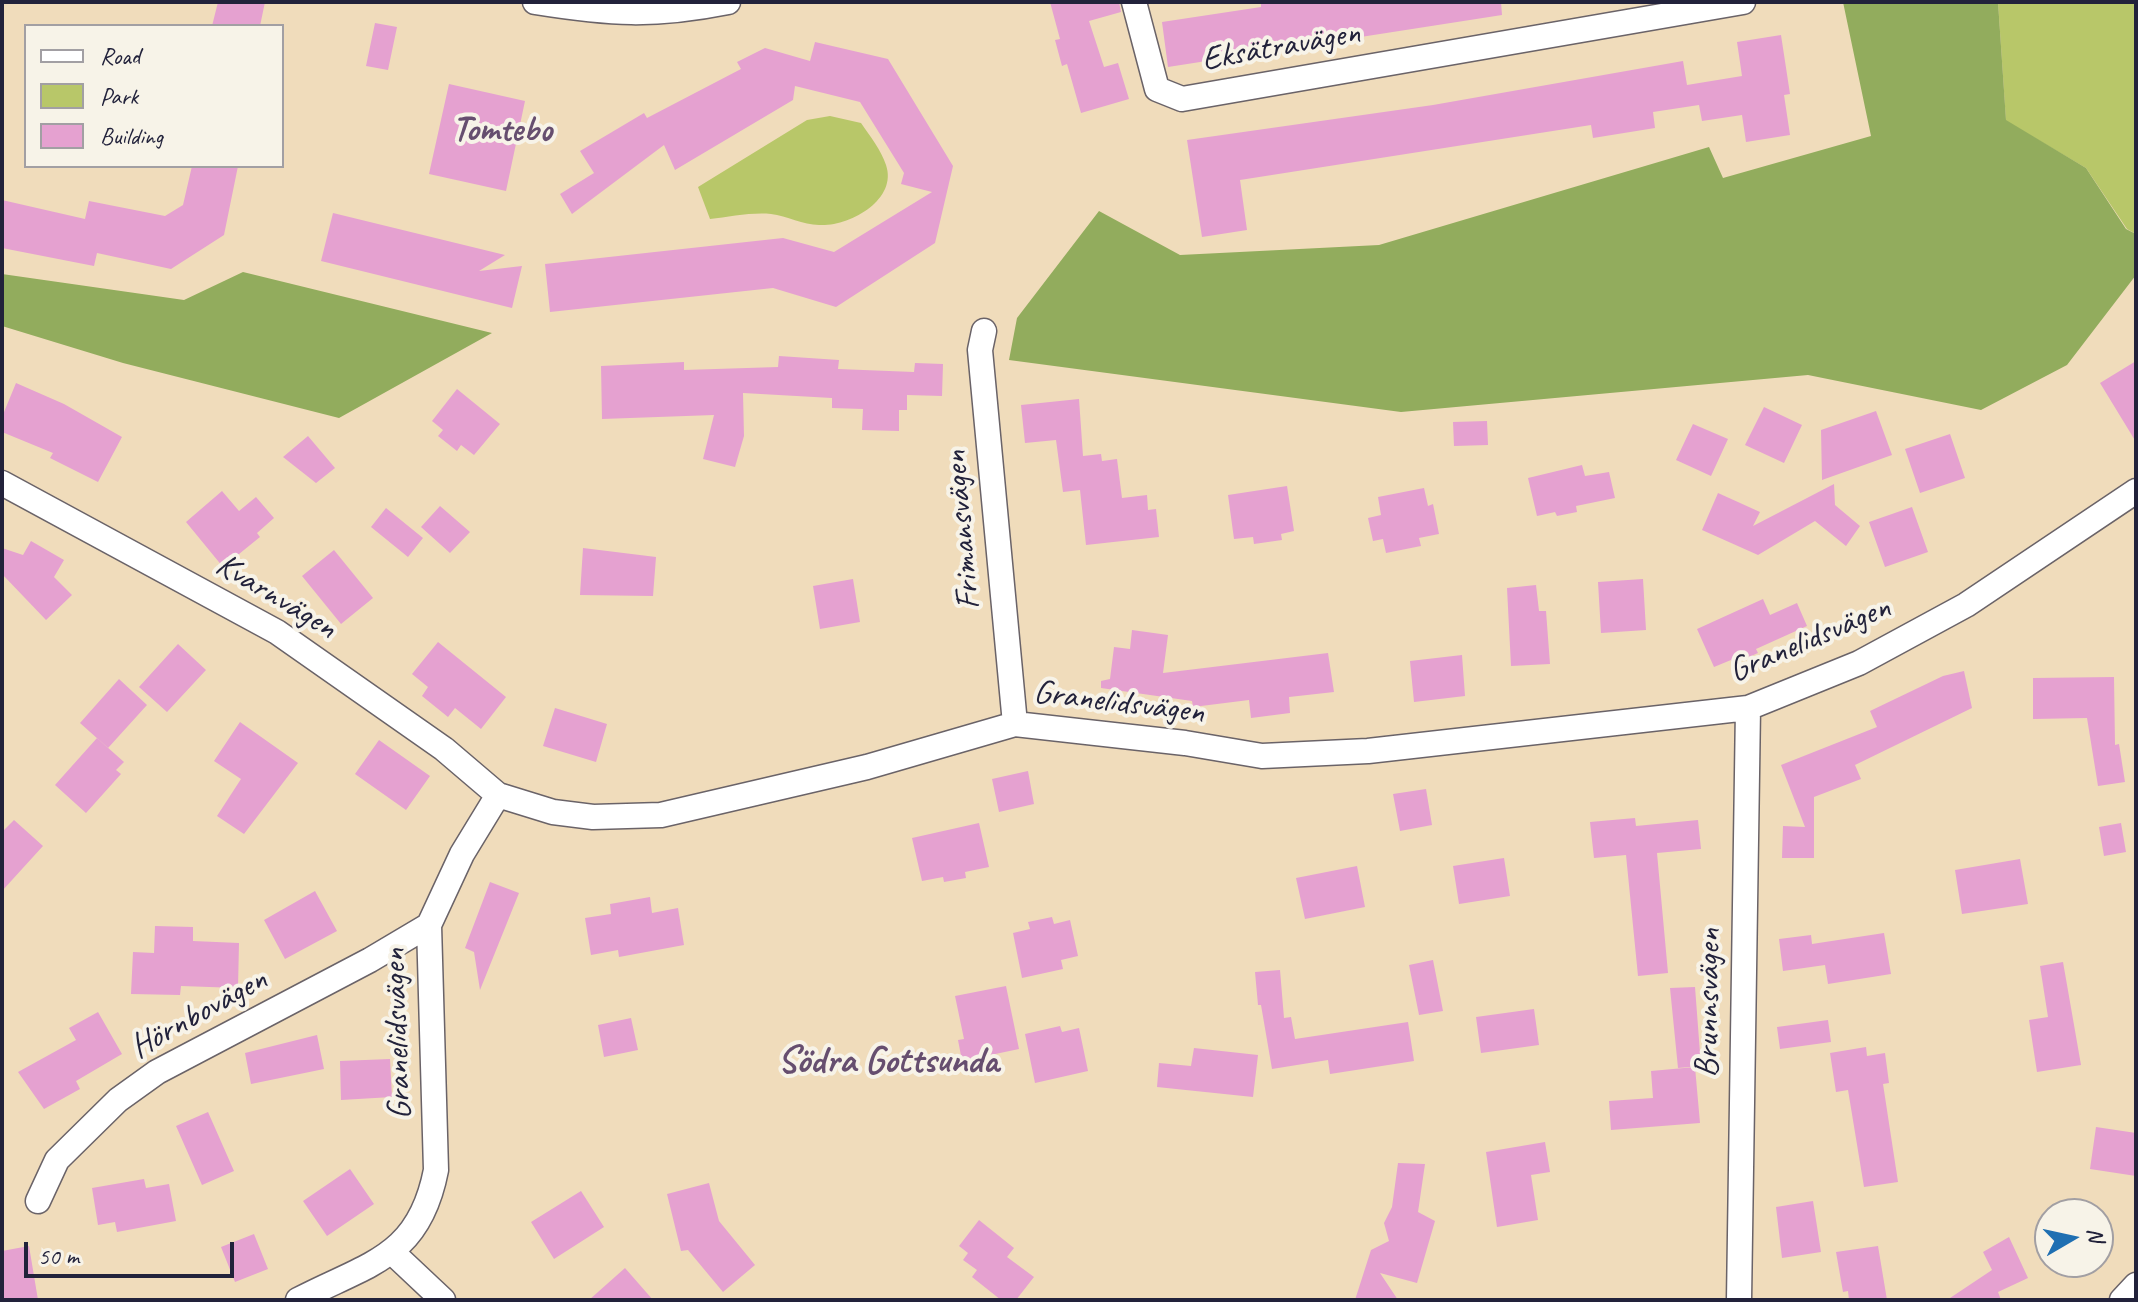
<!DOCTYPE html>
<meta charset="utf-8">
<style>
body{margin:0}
#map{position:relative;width:2138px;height:1302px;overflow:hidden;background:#f0dcbb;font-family:Caveat,sans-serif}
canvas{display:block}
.frame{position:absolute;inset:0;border:4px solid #22223b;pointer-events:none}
.legend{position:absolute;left:24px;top:24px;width:260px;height:144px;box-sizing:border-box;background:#f7f3e8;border:2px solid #a29fa3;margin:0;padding:10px 14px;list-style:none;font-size:24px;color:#22223b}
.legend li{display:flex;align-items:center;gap:16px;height:40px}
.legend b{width:40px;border:2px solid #a29fa3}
.north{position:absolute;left:2034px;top:1198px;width:80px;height:80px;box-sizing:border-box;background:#f7f3e8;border:2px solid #a29fa3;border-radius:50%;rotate:81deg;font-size:22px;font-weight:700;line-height:32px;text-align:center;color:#22223b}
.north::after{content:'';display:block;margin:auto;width:28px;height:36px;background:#1f6fb2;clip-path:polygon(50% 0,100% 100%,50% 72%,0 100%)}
.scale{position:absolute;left:24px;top:1242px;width:210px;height:36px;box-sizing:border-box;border:4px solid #22223b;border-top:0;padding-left:10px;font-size:24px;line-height:28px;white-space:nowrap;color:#22223b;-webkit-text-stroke:6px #f7f3e8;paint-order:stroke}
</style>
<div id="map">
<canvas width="2138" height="1302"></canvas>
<div class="frame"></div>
<ul class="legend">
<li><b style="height:10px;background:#fff"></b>Road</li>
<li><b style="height:22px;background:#b8c769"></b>Park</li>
<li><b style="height:22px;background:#e5a1d0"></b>Building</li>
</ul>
<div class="north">N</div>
<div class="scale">50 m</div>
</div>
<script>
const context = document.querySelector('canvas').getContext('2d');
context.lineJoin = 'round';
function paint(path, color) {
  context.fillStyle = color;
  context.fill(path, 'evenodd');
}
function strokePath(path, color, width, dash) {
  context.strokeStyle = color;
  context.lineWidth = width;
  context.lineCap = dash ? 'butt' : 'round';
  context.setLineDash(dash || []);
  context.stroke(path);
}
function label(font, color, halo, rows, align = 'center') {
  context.font = font + ' Caveat,sans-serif';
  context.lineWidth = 8;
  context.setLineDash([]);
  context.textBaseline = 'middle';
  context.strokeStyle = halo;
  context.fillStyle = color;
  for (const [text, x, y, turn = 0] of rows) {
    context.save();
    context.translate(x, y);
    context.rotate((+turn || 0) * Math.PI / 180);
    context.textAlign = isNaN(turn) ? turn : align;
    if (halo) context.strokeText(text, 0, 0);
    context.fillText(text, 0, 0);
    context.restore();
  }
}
paint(new Path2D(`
 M1998,2H2136V234L2127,229L2086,168L2006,121Z
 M830,116L861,123C870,136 881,150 886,165C898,200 849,227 819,225C803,225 787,216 771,214C752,212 729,217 710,219L698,187L807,120Z`), '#b8c769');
paint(new Path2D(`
 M1843,2H1998L2006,120L2086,168L2126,229L2136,234V275L2067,365L1981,410L1808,375L1401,412L1009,360L1017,318L1099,211L1180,255L1379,245L1709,147L1723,178L1871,136Z
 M243,272L492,333L339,418L123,363L2,326V274L184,300Z`), '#92ac5d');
paint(new Path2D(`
 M218,2H265L260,26H212Z
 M1050,2H1119L1121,12L1089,21L1104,67L1118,63L1129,99L1081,113L1067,64L1062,66L1055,40L1060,39Z
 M1261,2H1501L1502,15L1168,67L1162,22L1261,7Z
 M375,23L397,27L388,70L366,66Z
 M1781,35L1790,94L1784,95L1790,135L1746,142L1742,115L1702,121L1699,105L1653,112L1655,128L1593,138L1591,125L1240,180L1247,230L1202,237L1187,140L1433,105L1683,61L1687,85L1742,76L1737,42Z
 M815,42L888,59L953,166L935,243L836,307L773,288L550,312L545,264L783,238L834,252L932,192L901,184L904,173L860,102L795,86L793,100L675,170L664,145L572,214L560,194L594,173L580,151L644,113L647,118L741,69L737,62L765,48L810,61Z
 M449,84L525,101L506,191L429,174Z
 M192,166H238L224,235L171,269L97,253L94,266L2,248V200L85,219L89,201L165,216L183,205Z
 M333,213L505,255L479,271L522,266L512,308L321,261Z
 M779,356L839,360L838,369L914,372L915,363L943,364L942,396L907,395V410H899V431L862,430L863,409L832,408V398L743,393L744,436L735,467L703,459L714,415L602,419L601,366L684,362V370L778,367Z
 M2136,361V442L2100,383Z
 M16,383L64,404L122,437L98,482L50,458L53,453L2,432V417Z
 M457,389L500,424L474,455L461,445L457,451L438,436L443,430L432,421Z
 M1079,399L1083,456L1101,454L1102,461L1117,459L1122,498L1147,495L1148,510L1156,509L1159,537L1086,545L1080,490L1063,492L1056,440L1025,443L1021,405Z
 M1764,407L1802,425L1784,463L1745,445Z
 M1876,411L1892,455L1822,480L1821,430Z
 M1487,421L1488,445L1454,446L1453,422Z
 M1693,424L1728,439L1711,476L1676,460Z
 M1950,434L1965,478L1920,493L1905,449Z
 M308,436L335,468L316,483L283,457Z
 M1582,465L1585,476L1609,472L1615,498L1576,506L1577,512L1557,516L1555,512L1537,516L1528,478Z
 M1834,484L1835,505L1860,526L1846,546L1815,521L1758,555L1702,530L1718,493L1760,512L1753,526Z
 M1287,486L1294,531L1281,534L1282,540L1254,544L1253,537L1234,539L1228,495Z
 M1424,488L1428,506L1433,504L1439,534L1419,538L1421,546L1386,553L1383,539L1373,541L1368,518L1381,515L1378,497Z
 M222,491L239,511L256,497L274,518L257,533L260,537L223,567L186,522Z
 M440,506L470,532L450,553L421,527Z
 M1912,507L1928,552L1885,567L1869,522Z
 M386,508L423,538L408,557L371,527Z
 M31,541L64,560L54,577L72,595L46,620L2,574V548L23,555Z
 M583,548L656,557L653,596L580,595Z
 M334,550L373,598L341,624L302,576Z
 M853,579L860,622L820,629L813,586Z
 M1643,579L1646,630L1601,633L1598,582Z
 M1536,585L1539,611H1546L1550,664L1511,666L1507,588Z
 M1763,599L1770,615L1797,603L1807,626L1756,649L1758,653L1733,664L1731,660L1714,667L1697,629Z
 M1132,630L1168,635L1163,673L1328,653L1334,692L1289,697L1290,713L1251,718L1249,700L1193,707L1192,701L1101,688V681L1110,679L1114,647L1130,649Z
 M438,642L506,697L481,729L455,708L448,717L422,696L428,687L412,674Z
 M178,644L206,670L167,712L139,687Z
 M1462,655L1465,696L1414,702L1410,661Z
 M1964,671L1972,708L1855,765L1861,779L1814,797V858H1782L1783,826L1805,827L1781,765L1877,727L1870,711L1943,676Z
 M2114,677L2115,745L2119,744L2125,782L2098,786L2087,718L2033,719V678Z
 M119,679L147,705L108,748L80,723Z
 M555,708L607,724L596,762L543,746Z
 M240,722L298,763L244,834L217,816L241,779L214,761Z
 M97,738L124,762L116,770L121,774L86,813L55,785Z
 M379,740L430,776L406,810L355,774Z
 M1028,771L1034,804L999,812L992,779Z
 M1426,789L1432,825L1400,831L1393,794Z
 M1635,818L1636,826L1698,820L1701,849L1657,853L1668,973L1638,976L1626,855L1594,858L1590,822Z
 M14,820L43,846L2,891V832Z
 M979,823L989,867L965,872L966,878L944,882L943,877L922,881L912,838Z
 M2121,823L2126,852L2104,856L2099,827Z
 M1504,858L1510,896L1459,904L1453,866Z
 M2020,859L2028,904L1962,914L1955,870Z
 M1357,866L1365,907L1305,919L1296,878Z
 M490,882L519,893L480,990L474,952L465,948Z
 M315,891L337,931L285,959L264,920Z
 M650,897L652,913L678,908L684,945L619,957L618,950L591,955L585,918L611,914L610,904Z
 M1052,917L1054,924L1070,920L1078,956L1061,960L1063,969L1022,978L1013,933L1030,929L1028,922Z
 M155,926L193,927V941L239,943L238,988L181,986L180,995L131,994L133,952L154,953Z
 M1884,933L1891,974L1828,984L1825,965L1783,971L1779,939L1811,935L1812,944Z
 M1433,960L1443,1011L1419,1015L1409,965Z
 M2063,962L2081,1065L2037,1072L2029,1020L2048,1017L2040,966Z
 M1280,970L1284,1018L1291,1017L1295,1039L1408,1022L1414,1061L1330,1074L1328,1060L1272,1069L1261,1005H1258L1255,972Z
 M1006,986L1019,1049L962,1061L958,1040L964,1039L955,996Z
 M1695,987L1701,1066L1678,1068L1670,988Z
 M1534,1009L1539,1045L1481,1053L1476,1017Z
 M98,1012L122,1054L76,1081L80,1089L44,1109L18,1072L76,1040L69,1028Z
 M631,1018L638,1050L604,1057L598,1025Z
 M1828,1020L1831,1042L1780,1049L1777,1027Z
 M1060,1026L1062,1032L1079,1028L1088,1071L1035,1083L1025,1034Z
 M317,1035L324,1069L251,1084L245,1053Z
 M1866,1047L1867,1056L1885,1053L1889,1083L1883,1084L1898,1182L1864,1187L1848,1090L1836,1092L1830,1053Z
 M1194,1048L1258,1055L1253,1097L1157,1087L1159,1063L1191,1066Z
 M390,1059L392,1097L341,1100L340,1061Z
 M1695,1067L1700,1123L1611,1130L1609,1101L1653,1098L1651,1071Z
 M208,1112L234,1171L202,1185L176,1126Z
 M2096,1127L2136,1133V1176L2090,1169Z
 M1545,1142L1550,1172L1531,1175L1538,1220L1497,1227L1486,1152Z
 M1398,1163L1425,1164L1418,1212L1435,1221L1417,1283L1380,1273L1398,1300H1355L1371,1250L1389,1241L1384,1223L1392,1207Z
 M350,1169L374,1204L327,1236L303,1201Z
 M144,1179L146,1188L169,1184L176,1221L117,1232L115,1222L98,1225L92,1188Z
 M709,1183L719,1221L755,1265L723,1292L688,1250L681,1251L667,1194Z
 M581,1191L604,1227L554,1259L531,1222Z
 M1813,1201L1821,1252L1782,1258L1776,1207Z
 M979,1220L1014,1248L1007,1257L1034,1277L1016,1300H1001L972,1277L977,1270L963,1260L968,1253L959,1246Z
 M254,1234L268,1269L235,1282L221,1247Z
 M2009,1237L2028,1278L1998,1292L2001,1300H1947L1992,1270L1983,1252Z
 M29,1246L38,1300H2V1251Z
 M1878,1246L1887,1300H1849L1848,1291L1843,1292L1836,1252Z
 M625,1268L653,1300H589Z`), '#e5a1d0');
const minor = new Path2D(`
 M535,2C610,14 653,17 728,2
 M1134,2L1157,89L1182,99L1743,2
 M984,331L980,350L1015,724
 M2,483L277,632L444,749L498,795L553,812L593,817L661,815L867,767L1015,724L1185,743L1262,756L1368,751L1748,708L1859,663L1966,605L2136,491
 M38,1201L57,1160L118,1100L157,1072L370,960L429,925
 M393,1253L443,1300
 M298,1300C369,1263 419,1258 436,1170L429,925L462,854L498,795
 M1739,1300L1748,708
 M2122,1300L2136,1285`);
strokePath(minor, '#6a6368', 27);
strokePath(minor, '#fff', 24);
label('34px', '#22223b', '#f7f3e8', [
 ["Eksätravägen",1281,47,-10],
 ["Frimansvägen",963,530,-95],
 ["Kvarnvägen",276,597,31],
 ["Granelidsvägen",1810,640,-23],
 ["Granelidsvägen",1119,703,7],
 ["Brunnsvägen",1709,1003,-89],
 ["Hörnbovägen",199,1014,-29],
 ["Granelidsvägen",398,1034,-92]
]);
label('bold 36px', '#664e6f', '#f7f3e8', [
 ["Tomtebo",502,131]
]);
label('bold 38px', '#664e6f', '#f7f3e8', [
 ["Södra Gottsunda",888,1062]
]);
</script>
